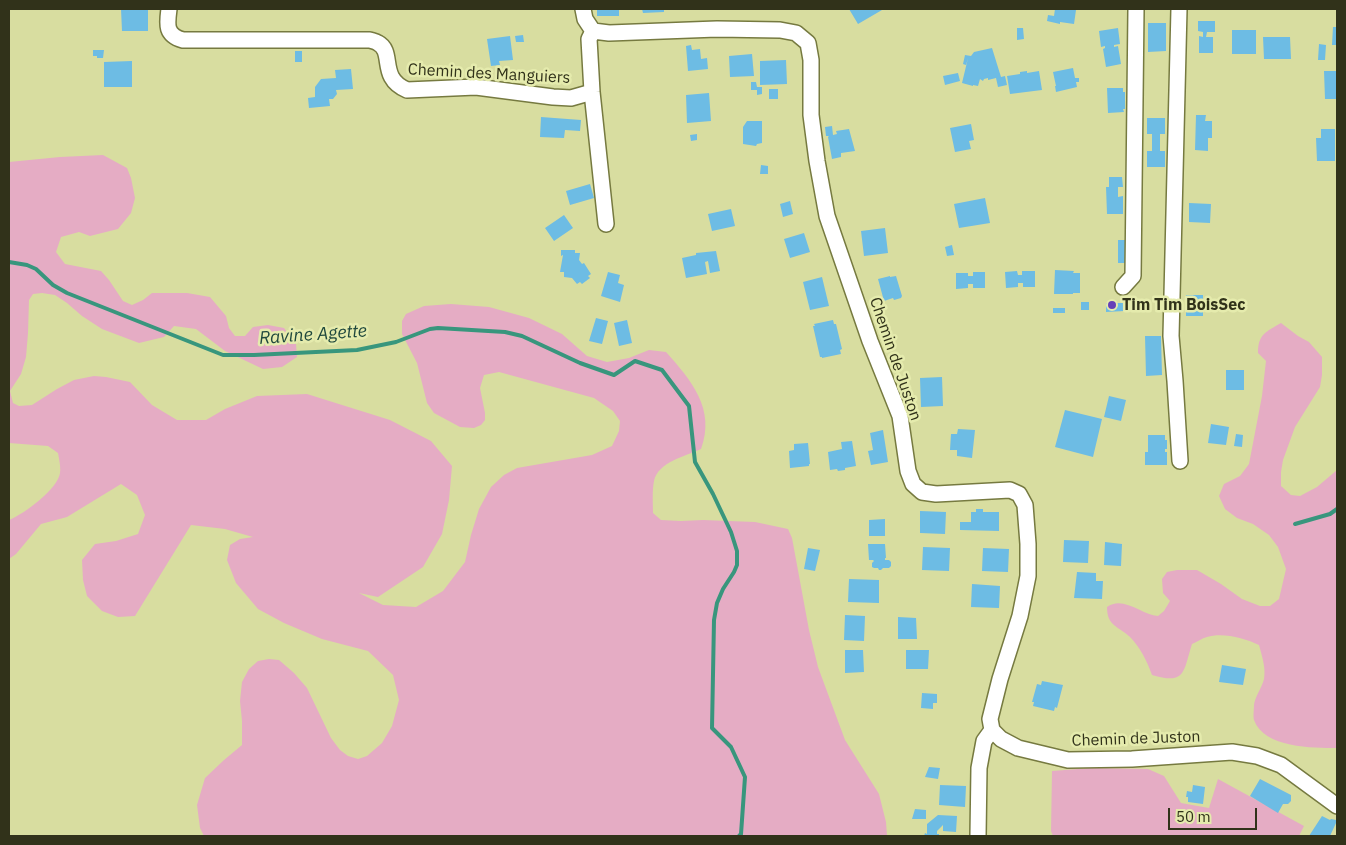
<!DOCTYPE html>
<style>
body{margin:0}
#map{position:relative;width:1346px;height:845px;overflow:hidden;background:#d8dda0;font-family:"IBM Plex Sans",sans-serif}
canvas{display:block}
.frame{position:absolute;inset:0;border:10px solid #31321a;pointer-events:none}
.scale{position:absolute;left:1168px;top:808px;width:89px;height:22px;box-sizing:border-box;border:2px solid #31321a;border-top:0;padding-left:6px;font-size:15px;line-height:18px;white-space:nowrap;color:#31321a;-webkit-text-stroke:4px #e5ebad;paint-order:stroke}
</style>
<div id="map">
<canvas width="1346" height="845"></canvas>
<div class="frame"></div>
<div class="scale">50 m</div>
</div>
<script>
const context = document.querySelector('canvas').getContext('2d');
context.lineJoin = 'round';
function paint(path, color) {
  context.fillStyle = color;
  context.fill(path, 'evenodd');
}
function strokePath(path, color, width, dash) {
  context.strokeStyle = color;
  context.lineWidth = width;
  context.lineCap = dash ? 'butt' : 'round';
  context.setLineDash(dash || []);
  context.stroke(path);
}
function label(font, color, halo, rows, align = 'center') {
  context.font = font + ' "IBM Plex Sans",sans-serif';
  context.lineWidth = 5;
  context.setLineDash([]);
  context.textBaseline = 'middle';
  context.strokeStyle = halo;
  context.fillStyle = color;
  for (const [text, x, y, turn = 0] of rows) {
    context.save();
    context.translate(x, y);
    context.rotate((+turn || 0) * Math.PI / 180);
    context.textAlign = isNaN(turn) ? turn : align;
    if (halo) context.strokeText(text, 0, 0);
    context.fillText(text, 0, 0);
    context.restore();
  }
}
paint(new Path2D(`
 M103,155L127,168L131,178L135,198L131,213L118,229L90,236L79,232L61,237L56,252L65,264L101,271L109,280L123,301L132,305L143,300L152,293H187L210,297L226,316L229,328L235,336H245L253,327L268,325L284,328L296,344L297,357L282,367L263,369L225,351L196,329L174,326L164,337L139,343L102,329L82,316L67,303L55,295L42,293L33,294L29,300L28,333L26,357L21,374L10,391L13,403L19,406L32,405L57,389L74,380L94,376L106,377L130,382L152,405L177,420H206L225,409L257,396L307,394L390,420L431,441L452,466L449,500L442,534L423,567L378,597L359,593L383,605L416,607L443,591L465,562L471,535L479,509L491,487L504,475L517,468L592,455L612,446L619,431L620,421L613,411L594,398L499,372L484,375L480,388L485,413V420L481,425L474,428L460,427L434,413L427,403L417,363L402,334V321L406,314L424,306L451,304L489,307L529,318L562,334L587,356L607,362L629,358L649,350L666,352C691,380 716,409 701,449C686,456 658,462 654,481C652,491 653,503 653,513L661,520L681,521L703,520L755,522L788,529L792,538L809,630L818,667L845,740L879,794L886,822L887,836H204L200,828L197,805L205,778L224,760L242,745V721L240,701L242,682L249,669L258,661L269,659L279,660L294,673L307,688L331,738L340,750L348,756L358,759L367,756L382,743L392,726L399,700L393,675L368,651L322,639L284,623L258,609L236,583L227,560L230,545L240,539L253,537L225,529L191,525L135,616L118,617L102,611L87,596L83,580L82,560L95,544L116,541L138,534L145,515L137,495L121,484L67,517L41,524L16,554L9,559V520C24,514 58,489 60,473C61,467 59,459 58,453L48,446L9,443V162L60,157Z
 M1281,323L1298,336L1309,342L1322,357V375L1320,387L1295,427L1283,460L1281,472V486L1291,495L1300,496L1317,487L1337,470V748C1313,748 1264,748 1254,720C1253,716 1254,709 1254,705C1255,696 1262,688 1264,679C1266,668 1262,656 1259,645C1245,638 1222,632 1207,637C1202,638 1197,642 1192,644C1183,672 1186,685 1152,675C1147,661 1140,647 1130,637C1118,626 1107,626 1107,607C1123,595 1142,615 1158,616L1164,611L1170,601L1163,593L1162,579L1167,572L1177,570H1197L1221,584L1242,599L1260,606H1270L1279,599L1286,569L1278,547L1269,535L1253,524L1237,518L1225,509L1219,496L1224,484L1240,476L1249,464L1262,396L1266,361L1258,353C1258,334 1266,332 1281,323Z
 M1091,768L1148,769L1164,776L1181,803L1209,808L1218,779L1304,826L1299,836H1053L1051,831L1052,771Z`), '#e5acc4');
strokePath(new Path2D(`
 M9,262L27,265L36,269L53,285L67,293L223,355H254L357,350L396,342L430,329L438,328L505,332L522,336L580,363L614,375L635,361L662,370L689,406L695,462L713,494L731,532L737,551V565L734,572L723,589L717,603L714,620L712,728L731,747L745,777L741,834L739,836
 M1295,524L1330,514L1337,509`), '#38967d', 4);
paint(new Path2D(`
 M121,9H148V31H122Z
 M597,9H619V16H597Z
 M642,9H664V12L643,13Z
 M849,9H882V10L858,24Z
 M1055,9L1076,10L1074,24L1060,22V24L1047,21L1048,15L1054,16Z
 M1198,21H1215V32H1207L1206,37H1213V53H1199V36L1203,37V32L1198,31Z
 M1148,23H1166V51L1148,52Z
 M1333,27H1337V45H1332Z
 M1017,28H1023L1024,39L1017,40Z
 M1118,28L1120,44L1114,45V47L1118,46L1121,64L1106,67L1103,49L1105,48V46L1101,47L1099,31Z
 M1232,30H1256V54H1232Z
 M523,35L524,42H516L515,36Z
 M510,36L513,60L499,61L500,65L491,66L487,39Z
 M1263,37H1290L1291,59H1264Z
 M1319,44L1326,45L1325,60H1318Z
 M691,45L692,50L700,49L701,59L707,58L708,69L688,71L686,46Z
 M992,48L1001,77L1005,76L1007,85L998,87L996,78L988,80V78L984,79L983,81L980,79L978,86L973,85V86L962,83L968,58L966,65L963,64L965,55L971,56L974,52Z
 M93,50H104L103,58H97V56H93Z
 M295,51H302V62H295Z
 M752,54L754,76L730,77L729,56Z
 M786,60L787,84L760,85V61Z
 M132,61V87H104V62Z
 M1073,68L1075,78H1079V82H1076L1077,87L1056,92L1055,86H1056L1053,72Z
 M351,69L353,89L336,90L337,94L333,99H329L330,106L309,108L308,98L315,97V87L321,79L336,78L335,70Z
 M1027,71V73L1039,71L1042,90L1010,94L1007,76L1020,74V72Z
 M1324,71H1337V99H1325Z
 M958,73L960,81L945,85L943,76Z
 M751,82H756L757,87H762V94L757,95V90H751Z
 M1107,88H1123V92H1125V109H1123L1124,112L1108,113Z
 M769,89H778V99H769Z
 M709,93L711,121L687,123L686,95Z
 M1196,115H1206L1205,121H1212V138H1208V151L1195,150Z
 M541,117L581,120L580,131L565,130L564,138L540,137Z
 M1147,118H1165V134H1160V151H1165V167H1147V151H1152V134H1147Z
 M747,121H762V143L757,144L756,146L743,144V127Z
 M971,124L974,140L969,141L971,149L955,152L950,128Z
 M832,126L833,135L837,134L836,131L849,129L855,151L841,153V157L832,159L828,137L829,136H826L825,127Z
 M1321,129H1335V161H1317L1316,138H1321Z
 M697,134V140L691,141L690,135Z
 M761,165L768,166V174H760Z
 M1109,177H1122L1123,187H1118V197L1123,196V214H1107L1106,187H1109Z
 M590,184L594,198L570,205L566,191Z
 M985,198L990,223L959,228L954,204Z
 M790,201L793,214L783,217L780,204Z
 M1189,203L1211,204L1210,223L1189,222Z
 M731,209L735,226L712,231L708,214Z
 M564,215L573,228L554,241L545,228Z
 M885,228L888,253L864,256L861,231Z
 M804,233L810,252L790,258L784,239Z
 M1118,240H1127V263H1118Z
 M952,245L954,255L947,256L945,247Z
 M561,250H575V253H580L579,260L582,264L584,263L591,274L588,276L590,278L582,284L580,282L577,284L572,278L564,277V272H560L563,255L561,256Z
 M716,251L720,271L710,273L708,261L705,262L707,274L686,278L682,258L696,255V253Z
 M1055,270L1074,271L1073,273H1080V293H1073V294H1054Z
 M1017,271L1018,275H1022V271H1035V287H1023V283H1018V287L1006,288L1005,272Z
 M608,272L620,275L618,283L624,285L620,302L601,296Z
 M973,272H985V288H973V284H968V288L956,289V273H968V276H973Z
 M890,276V277L896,276L902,296L901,298L894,300L893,298L884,301L878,279Z
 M822,277L829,306L810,310L803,282Z
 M1186,295H1203V316H1186Z
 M1081,302H1089V310H1081Z
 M1106,303H1124V311L1106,312Z
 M1053,308H1065V313H1053Z
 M596,318L608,321L602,344L589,341Z
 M627,320L632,343L619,346L614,323Z
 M833,320L834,324H836L842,349L840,350L841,354L822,358V357H820L813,326H815L814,324Z
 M1145,336H1161L1162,375L1146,376Z
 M1226,370H1244V390H1226Z
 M942,377L943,406L921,407L920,378Z
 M1109,396L1126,400L1121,421L1104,417Z
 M1065,410L1102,419L1093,457L1055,447Z
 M1211,424L1229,427L1226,445L1208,443Z
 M958,429L975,430L972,458L957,456V450H950L951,434H957Z
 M883,430L888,462L871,465L868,451L873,450L870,433Z
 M1236,434L1243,435L1242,447L1234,446Z
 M1148,435H1165V440H1167V449H1165V452H1167V465H1145V452H1148Z
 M852,441L856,466L845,468V470L838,471L837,469L830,470L828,452L842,449L841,442Z
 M808,443L810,464H809V466L790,468L789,451L794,450V444Z
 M976,509H983V512H999V531L960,530V522H971V512H976Z
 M920,511L946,512L945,534L920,533Z
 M885,519V536H869V520Z
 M1064,540L1089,541L1088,563L1063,562Z
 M1105,542L1122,544L1121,566L1104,565Z
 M868,544H885L886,558H885V560H889L891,562V566L889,568H883L881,570H879L878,568H874L872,567V563L874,561L873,560H869Z
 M923,547L950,548L949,571L922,570Z
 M808,548L820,550L815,571L804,569Z
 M983,548L1009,549L1008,572L982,571Z
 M1077,572L1096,573V581H1103L1102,599L1074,598Z
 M849,579L879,580V603L848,602Z
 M972,584L1000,586L999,608L971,607Z
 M845,615L865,616L864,641L844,640Z
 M898,617L916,618L917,639H898Z
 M845,650H863L864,672L845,673Z
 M906,650H929L928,669H906Z
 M1222,665L1246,669L1243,685L1219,682Z
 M1042,681L1063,685L1057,708L1055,707L1054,711L1033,706L1034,702H1032L1037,684L1041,685Z
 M922,693L937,694V703H933V709L921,708Z
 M929,767L940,768L938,779L925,777Z
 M1260,779L1291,795V801L1288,804H1283L1278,813L1250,796Z
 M940,785L966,786L965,807L939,805Z
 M1193,785L1205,787L1203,804L1188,802V797H1186L1187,791L1192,792Z
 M915,809L926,810V819H912Z
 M938,815L957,816L956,832L943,831V825L937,831V834H939V836H924L925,833L927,834V824Z
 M1322,816L1330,820L1331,819L1336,820V823L1330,836H1309Z`), '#6dbce4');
const minor = new Path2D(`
 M169,9C167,24 165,35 183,40H370C373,41 375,41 378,43C395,52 378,78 407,90L476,87L553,97L571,98L592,92
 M583,9L585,19L593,31L609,33L717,29L780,30L796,33L808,43L811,60V115L817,161L827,216L870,341L900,416L908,471L913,484L922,492L936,494L1010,490L1019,494L1025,505L1028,544V576L1020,616L1000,679L990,719L992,730L1001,739L1018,748L1068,760L1132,759L1232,752L1257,756L1281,765L1337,806
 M1179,9L1171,336L1175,381L1180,461
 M593,31L589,39L592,92L606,224
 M1123,287L1133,276L1136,9
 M978,836L979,768L984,741L992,730`);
strokePath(minor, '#767a40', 18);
strokePath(minor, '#fff', 15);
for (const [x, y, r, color] of [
 [1112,305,5,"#6540b8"]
]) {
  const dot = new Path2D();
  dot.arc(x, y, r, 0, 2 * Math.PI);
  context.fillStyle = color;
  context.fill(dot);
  strokePath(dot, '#e5ebad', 2);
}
label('16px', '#31321a', '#e5ebad', [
 ["Chemin des Manguiers",489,74,3],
 ["Chemin de Juston",895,359,71],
 ["Chemin de Juston",1136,739,-2]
]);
label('bold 16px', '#31321a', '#e5ebad', [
 ["Tim Tim BoisSec",1122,305]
], 'left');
label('italic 18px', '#20483d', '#e5ebad', [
 ["Ravine Agette",313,335,-4]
]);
</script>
